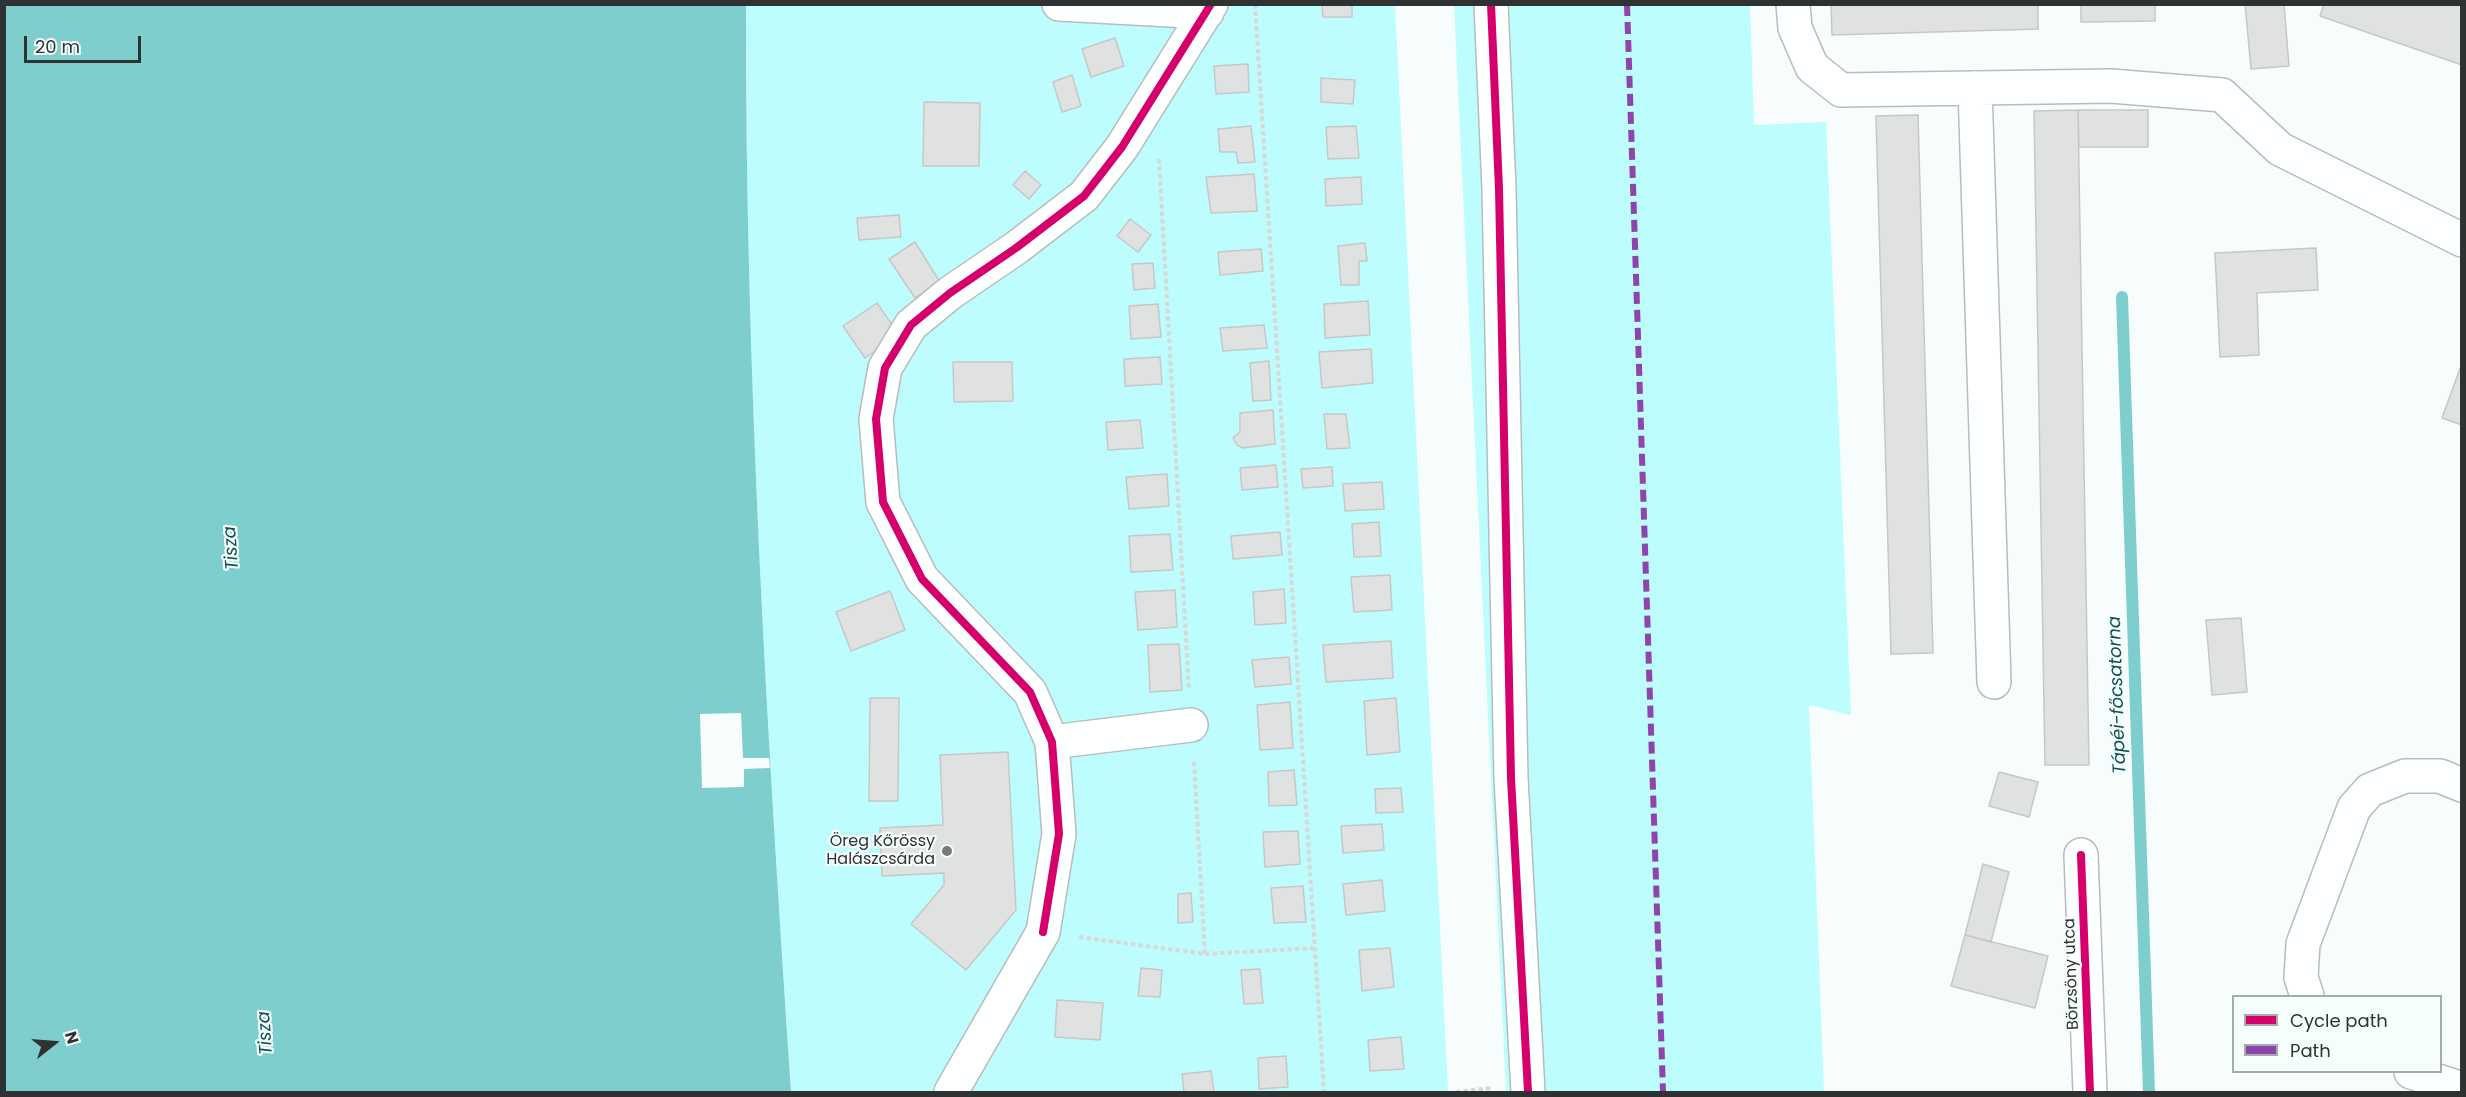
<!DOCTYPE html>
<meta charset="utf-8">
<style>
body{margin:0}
#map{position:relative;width:2466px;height:1097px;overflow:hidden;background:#f7fcfc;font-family:Poppins,sans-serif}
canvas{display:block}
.frame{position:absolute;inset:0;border:6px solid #2f3232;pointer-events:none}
.legend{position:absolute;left:2232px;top:995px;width:210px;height:78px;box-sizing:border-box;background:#f6fdfd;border:2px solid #a6acac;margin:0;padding:8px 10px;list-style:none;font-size:18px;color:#2f3232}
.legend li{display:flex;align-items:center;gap:12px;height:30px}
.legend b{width:30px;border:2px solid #a6acac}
.north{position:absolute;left:24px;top:1013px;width:60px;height:60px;-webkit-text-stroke:4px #f6fdfd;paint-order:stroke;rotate:73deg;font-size:16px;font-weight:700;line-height:24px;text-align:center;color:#2f3232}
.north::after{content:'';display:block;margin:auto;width:21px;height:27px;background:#2f3232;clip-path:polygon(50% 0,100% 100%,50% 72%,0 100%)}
.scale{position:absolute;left:24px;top:36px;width:117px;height:27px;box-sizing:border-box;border:3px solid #2f3232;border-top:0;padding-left:8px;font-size:18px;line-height:21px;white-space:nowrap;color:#2f3232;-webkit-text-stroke:4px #f6fdfd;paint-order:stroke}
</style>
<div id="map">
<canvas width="2466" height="1097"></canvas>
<div class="frame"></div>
<ul class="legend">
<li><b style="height:8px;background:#d6006c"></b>Cycle path</li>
<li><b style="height:8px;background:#8e44ad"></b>Path</li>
</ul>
<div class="north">N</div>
<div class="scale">20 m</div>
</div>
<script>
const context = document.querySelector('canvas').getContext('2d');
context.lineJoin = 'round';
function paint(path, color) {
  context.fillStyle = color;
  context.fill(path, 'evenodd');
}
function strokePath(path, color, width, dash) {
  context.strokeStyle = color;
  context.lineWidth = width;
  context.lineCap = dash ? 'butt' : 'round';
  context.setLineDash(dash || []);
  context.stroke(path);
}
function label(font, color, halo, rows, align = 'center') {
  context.font = font + ' Poppins,sans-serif';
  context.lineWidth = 4.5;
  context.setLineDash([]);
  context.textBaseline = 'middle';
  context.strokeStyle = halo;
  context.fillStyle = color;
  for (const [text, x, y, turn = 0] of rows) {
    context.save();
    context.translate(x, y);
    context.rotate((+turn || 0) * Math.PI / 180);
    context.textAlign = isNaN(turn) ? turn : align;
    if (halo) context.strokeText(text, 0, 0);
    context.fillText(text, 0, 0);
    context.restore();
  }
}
paint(new Path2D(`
 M746,5H1395L1448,1092H791C767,730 745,368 746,5Z
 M1454,5H1750L1754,125L1826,122L1851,715L1809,705L1824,1092H1506Z`), '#befdfd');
paint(new Path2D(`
 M5,5H746C745,368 767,730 791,1092H5Z`), '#7fcece');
paint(new Path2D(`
 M741,713L743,758H769L770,768L744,769V787L702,788L700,714Z`), '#f7fcfc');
strokePath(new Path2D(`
 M2122,297L2149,1092`), '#7fcece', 12);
const building = new Path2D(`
 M1322,4H1352V17H1323Z
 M1831,4H2038V29L1832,35Z
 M2081,4H2155V21L2081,22Z
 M2245,4H2284L2289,66L2251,69Z
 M2324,4H2462V65L2320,16Z
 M1115,38L1124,66L1091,77L1082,49Z
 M1248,64L1249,92L1216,94L1214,66Z
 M1072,75L1081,106L1062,112L1053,82Z
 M1321,78L1355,80L1353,104L1321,102Z
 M924,102L980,103L979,166H923Z
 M2078,110H2148V147H2079Z
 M2078,110L2089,765H2045L2034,111Z
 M1918,115L1933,653L1891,654L1876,116Z
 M1251,126L1255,162L1238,163L1236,152H1220L1218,129Z
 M1356,126L1359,158L1328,159L1326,127Z
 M1025,171L1041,185L1029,199L1013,185Z
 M1254,174L1257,211L1211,213L1206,177Z
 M1361,177L1362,204L1326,206L1325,179Z
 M899,215L901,237L859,240L857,218Z
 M1130,219L1151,235L1138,252L1117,236Z
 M915,242L940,282L915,298L889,259Z
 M1365,243L1367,261H1359V285H1341L1338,246Z
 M2316,248L2318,290L2257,293L2259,355L2220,357L2215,253Z
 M1261,249L1263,271L1220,275L1218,252Z
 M1153,263L1155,288L1134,290L1132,264Z
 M1368,301L1370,335L1325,338L1324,304Z
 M877,303L899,335L865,358L843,326Z
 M1158,304L1161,337L1131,339L1129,306Z
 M1264,325L1267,348L1223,351L1220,328Z
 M1371,349L1373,383L1322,388L1319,352Z
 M1160,357L1162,384L1125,386L1124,359Z
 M1269,361L1271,400L1253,401L1250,363Z
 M953,362H1012L1013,401L954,402Z
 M2462,363V425L2442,418Z
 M1273,410L1275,444L1243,448L1237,445L1233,438L1240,432V413Z
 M1324,414H1346L1350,448L1327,449Z
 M1140,420L1143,448L1108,450L1106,422Z
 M1276,465L1278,487L1242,490L1240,468Z
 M1332,467L1333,486L1303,488L1301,469Z
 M1167,474L1169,506L1129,509L1126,477Z
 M1382,482L1384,509L1345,511L1343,484Z
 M1379,522L1381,556L1354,557L1352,524Z
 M1280,532L1282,555L1233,559L1231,536Z
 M1170,534L1173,570L1131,572L1129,536Z
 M1390,575L1392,610L1354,612L1351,577Z
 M1284,589L1286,623L1255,625L1253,592Z
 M1175,590L1177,627L1138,630L1135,592Z
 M890,591L905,630L851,651L836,612Z
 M2241,618L2247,692L2212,695L2206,620Z
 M1391,641L1393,678L1326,682L1323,645Z
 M1179,644L1182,690L1150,692L1148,645Z
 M1289,657L1291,684L1255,687L1252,660Z
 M870,698H899L898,801H869Z
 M1396,698L1400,752L1367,755L1364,701Z
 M1290,702L1293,748L1260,750L1257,705Z
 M1008,752L1016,910L966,970L911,924L944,885V873L882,876L880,828L943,825L940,755Z
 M1294,770L1297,805L1269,806L1268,772Z
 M1999,772L2038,782L2029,817L1989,806Z
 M1401,788L1403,812L1376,813L1375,789Z
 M1382,824L1384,850L1343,853L1341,826Z
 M1298,831L1300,864L1265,867L1263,832Z
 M1983,864L2009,872L1991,942L1965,935Z
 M1382,880L1385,911L1346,915L1343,884Z
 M1303,886L1306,922L1274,923L1271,888Z
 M1191,893L1193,922L1178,923V894Z
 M1965,935L2048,956L2035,1008L1951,986Z
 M1390,948L1394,987L1362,991L1359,950Z
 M1141,968L1162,970L1160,997L1138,996Z
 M1260,969L1263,1003L1244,1004L1241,970Z
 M1057,1000L1103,1003L1100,1040L1055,1037Z
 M1401,1037L1404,1069L1370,1071L1368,1040Z
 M1286,1056L1288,1087L1259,1089L1258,1058Z
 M1211,1071L1214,1092H1184L1182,1074Z`);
paint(building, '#e0e2e1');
strokePath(building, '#c6c8c7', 1.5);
const minor = new Path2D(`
 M1059,4L1207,12
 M1491,4L1499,189L1511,778L1528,1092
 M1793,4L1795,28L1812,67L1841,90L2111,86L2222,95L2280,149L2462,240
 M1975,88L1994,682
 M1052,742L1191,725
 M2081,855L2090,1092
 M2307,996L2301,977L2303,944L2354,808L2370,790L2405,776H2440L2462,785
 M2411,1072L2462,1089
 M951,1092L1043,932L1059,834L1052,742L1030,692L922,579L883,502L876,419L885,368L911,325L950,293L1016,248L1084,196L1122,147L1211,4`);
strokePath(minor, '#b8bcbc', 36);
strokePath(new Path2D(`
 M1255,4L1324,1092
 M1159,159L1189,691
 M1079,937L1205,954L1194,761
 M1205,954L1314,948
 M1456,1092L1492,1088`), '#d8d8d8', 4, [4.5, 3]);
strokePath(minor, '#feffff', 33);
strokePath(new Path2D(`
 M1627,4L1663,1092`), '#8e44ad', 6, [12, 6]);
strokePath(new Path2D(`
 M1491,4L1499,189L1511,778L1528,1092
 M2081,855L2090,1092
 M1043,932L1059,834L1052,742L1030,692L922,579L883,502L876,419L885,368L911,325L950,293L1016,248L1084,196L1122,147L1211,4`), '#d6006c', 8);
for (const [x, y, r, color] of [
 [947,851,6,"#757979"]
]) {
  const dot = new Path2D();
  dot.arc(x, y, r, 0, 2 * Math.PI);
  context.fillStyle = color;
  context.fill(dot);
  strokePath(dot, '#f6fdfd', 2);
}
label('16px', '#2f3232', '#f6fdfd', [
 ["Öreg Kőrössy",935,842],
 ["Halászcsárda",935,860]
], 'right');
label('16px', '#2f3232', '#f6fdfd', [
 ["Börzsöny utca",2072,974,-92]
]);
label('italic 18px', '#0f5051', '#f6fdfd', [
 ["Tisza",232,548,-94],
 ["Tápéi-főcsatorna",2118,695,-92],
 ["Tisza",266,1033,-94]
]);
</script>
